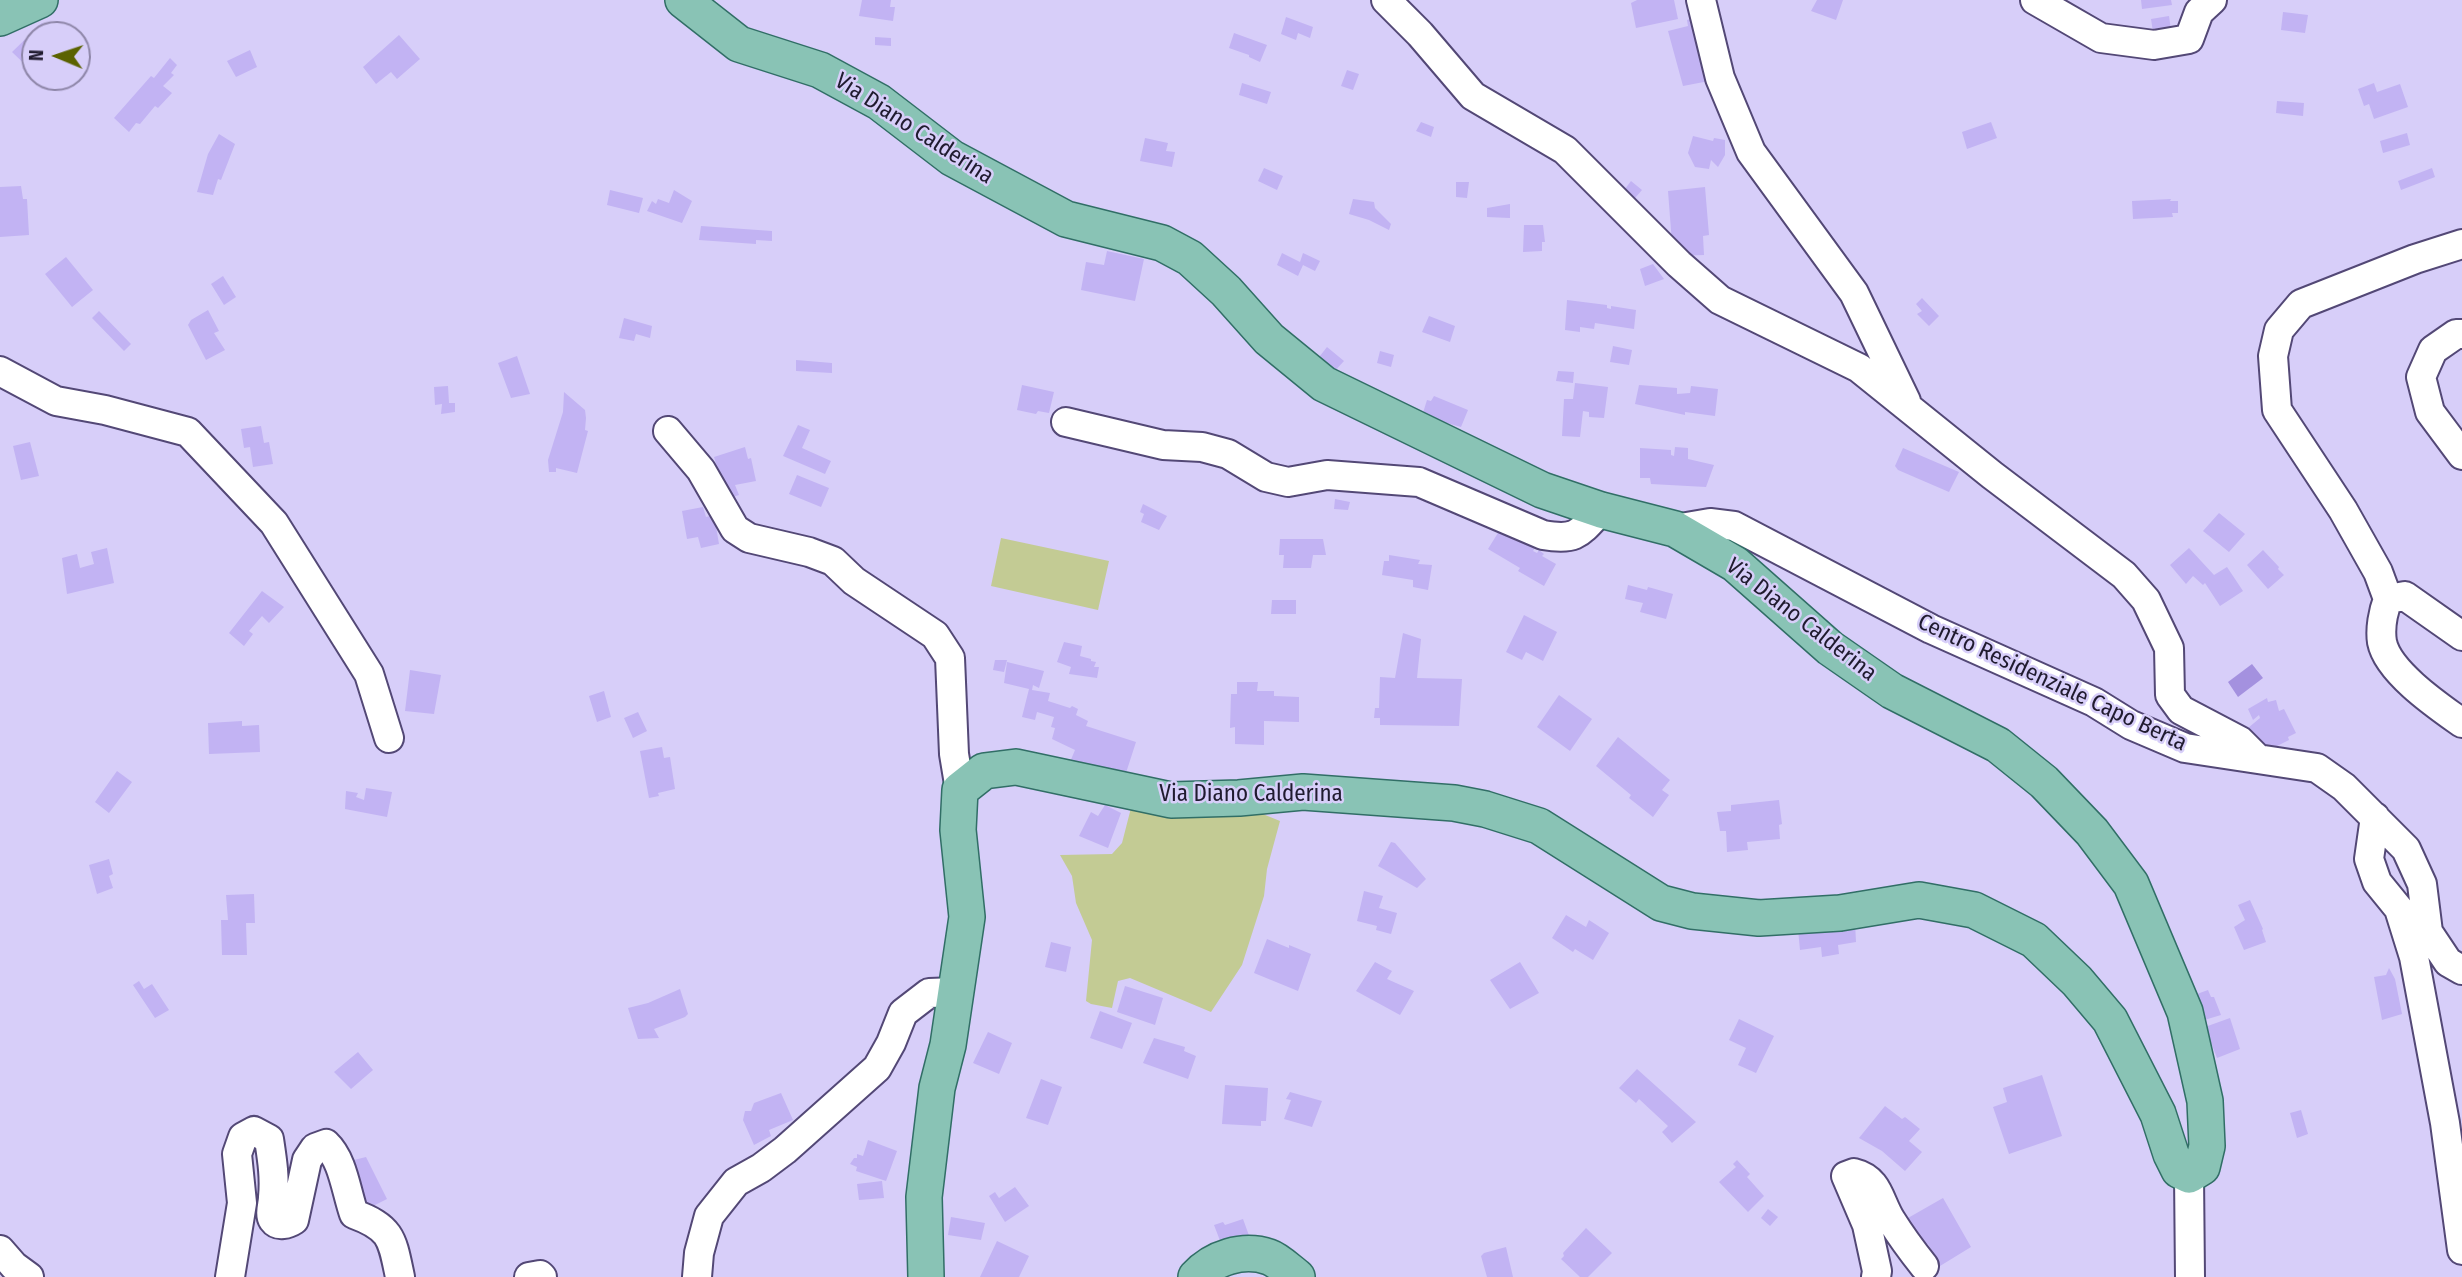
<!DOCTYPE html>
<style>
body{margin:0}
#map{position:relative;width:2462px;height:1277px;overflow:hidden;background:#d7cef9;font-family:"Fira Sans Condensed",sans-serif}
canvas{display:block}
.north{position:absolute;left:21px;top:21px;width:70px;height:70px;box-sizing:border-box;background:#d7cef9;border:2px solid #8e86a8;border-radius:50%;rotate:272deg;font-size:19px;font-weight:700;line-height:28px;text-align:center;color:#201b2f}
.north::after{content:'';display:block;margin:auto;width:24px;height:32px;background:#5b6200;clip-path:polygon(50% 0,100% 100%,50% 72%,0 100%)}
</style>
<div id="map">
<canvas width="2462" height="1277"></canvas>
<div class="north">N</div>
</div>
<script>
const context = document.querySelector('canvas').getContext('2d');
context.lineJoin = 'round';
function paint(path, color) {
  context.fillStyle = color;
  context.fill(path, 'evenodd');
}
function strokePath(path, color, width, dash) {
  context.strokeStyle = color;
  context.lineWidth = width;
  context.lineCap = dash ? 'butt' : 'round';
  context.setLineDash(dash || []);
  context.stroke(path);
}
function label(font, color, halo, rows, align = 'center') {
  context.font = font + ' "Fira Sans Condensed",sans-serif';
  context.lineWidth = 5;
  context.setLineDash([]);
  context.textBaseline = 'middle';
  context.strokeStyle = halo;
  context.fillStyle = color;
  for (const [text, x, y, turn = 0] of rows) {
    context.save();
    context.translate(x, y);
    context.rotate((+turn || 0) * Math.PI / 180);
    context.textAlign = isNaN(turn) ? turn : align;
    if (halo) context.strokeText(text, 0, 0);
    context.fillText(text, 0, 0);
    context.restore();
  }
}
paint(new Path2D(`
 M1001,538L1109,561L1098,610L991,586Z
 M1132,804L1243,806L1280,821L1267,869L1264,896L1242,965L1211,1012L1130,978L1118,981L1112,1008L1091,1004L1086,1001L1092,940L1076,903L1072,876L1060,855L1112,854L1122,843Z`), '#c3cb94');
paint(new Path2D(`
 M2252,664L2263,678L2238,697L2228,682Z`), '#a491df');
paint(new Path2D(`
 M862,0H891L890,7H895L893,21L859,16Z
 M1637,0H1674L1678,19L1636,28L1631,3Z
 M1817,0H1843L1836,20L1811,11Z
 M2141,0H2171L2172,5L2142,9Z
 M2283,12L2308,15L2305,33L2281,30Z
 M2169,16L2171,30L2153,32L2151,19Z
 M1286,17L1313,27L1310,38L1298,33L1296,40L1281,34Z
 M1694,18L1709,81L1683,86L1668,31L1688,26L1687,20Z
 M42,23L51,32L53,29L59,35H35V74L12,52Z
 M1234,33L1267,45L1260,62L1249,57V55L1229,48Z
 M399,35L420,59L397,79L391,72L376,84L363,67Z
 M875,37L891,38V46L875,45Z
 M250,50L257,67L236,77L227,61Z
 M170,58L177,65L171,73L174,75L163,86L172,93L158,108L155,106L140,124L136,123L129,132L114,118L151,76L154,78Z
 M1347,70L1359,74L1353,90L1341,86Z
 M1242,83L1271,92L1267,104L1239,95Z
 M2374,83L2377,92L2400,84L2408,107L2374,119L2369,104L2364,106L2358,89Z
 M2277,101L2304,103L2303,116L2276,113Z
 M1421,122L1434,127L1431,137L1416,131Z
 M1991,122L1997,138L1967,149L1962,132Z
 M2407,133L2410,145L2383,153L2380,141Z
 M219,134L235,144L221,180L218,179L213,195L197,192L208,154Z
 M1693,136L1713,141L1714,138L1725,140V155L1718,167L1711,160L1709,169L1695,167L1688,153Z
 M1145,138L1168,143L1166,151L1175,152L1172,167L1140,161Z
 M1264,168L1283,176L1277,190L1258,181Z
 M2432,168L2435,177L2401,190L2398,181Z
 M1631,181L1642,190L1635,198L1625,189Z
 M1456,182H1469L1467,198L1456,197Z
 M21,186L23,199H27L29,235L0,237V187Z
 M1705,187L1709,235L1703,236L1704,255L1673,256L1668,191Z
 M610,190L643,198L639,213L607,205Z
 M674,190L692,201L682,223L647,211L652,201L656,204L658,199L669,203Z
 M1353,199L1374,202L1375,208L1391,224L1389,230L1369,220L1349,214Z
 M2171,199L2170,201H2178V213H2172L2173,217L2133,219L2132,201Z
 M1510,204V218L1487,217V208Z
 M1524,225H1543L1545,242H1542V251L1523,252Z
 M701,226L772,231V241L756,240V244L699,240Z
 M1107,251L1144,259L1135,301L1081,290L1086,262L1104,265Z
 M1282,253L1300,262L1303,253L1320,261L1315,271L1303,265L1298,276L1277,265Z
 M66,257L93,290L72,307L45,274Z
 M1653,264L1664,279L1645,286L1640,269Z
 M223,276L236,297L224,305L211,284Z
 M1922,298L1939,316L1929,326L1917,314L1922,311L1916,304Z
 M1567,300L1607,305V308L1611,309V306L1636,310L1634,329L1595,323L1594,329L1580,327V332L1565,330Z
 M208,310L219,331L214,333L225,350L206,360L188,325L191,320Z
 M99,311L131,344L124,351L92,318Z
 M1429,316L1455,326L1450,342L1422,332Z
 M624,318L652,326L650,338L636,334L634,341L619,338Z
 M1613,346L1632,350L1629,365L1610,362Z
 M1327,347L1344,361L1332,374L1316,361Z
 M1380,351L1394,355L1391,367L1377,363Z
 M517,356L530,394L511,398L498,363Z
 M796,360L832,363V373L796,371Z
 M1558,371L1574,372L1573,383L1556,381Z
 M1575,383L1608,387L1604,418L1589,417V412L1583,411L1580,437L1562,436L1564,399H1573Z
 M1022,385L1054,392L1049,413L1038,411L1036,414L1017,410Z
 M1639,385L1677,388V394L1690,393L1691,386L1718,389L1715,416L1685,412V415L1635,404Z
 M448,386L449,403H455V412L441,414L442,404L435,405L434,387Z
 M564,392L585,410L586,418L585,430L588,431L577,473L556,468V472H549L548,460L563,412Z
 M1434,396L1468,410L1461,427L1422,416L1427,400L1431,401Z
 M798,425L810,430L802,448L831,461L825,474L783,456Z
 M261,426L264,443L269,442L273,464L253,467L250,447L244,448L241,429Z
 M30,442L39,476L21,480L13,446Z
 M745,447L748,459L751,458L756,481L735,485L739,495L727,499L714,457Z
 M1675,447L1688,448V459L1714,465L1706,487L1651,484L1650,478H1640V448L1671,450V455L1674,456Z
 M1903,448L1959,472L1949,492L1898,470L1895,466Z
 M797,475L829,488L821,507L789,494Z
 M1335,499L1350,502L1348,510L1334,509Z
 M1143,504L1167,516L1159,530L1141,522L1144,514L1140,512Z
 M703,507L706,517L714,515L719,544L701,548L698,537L687,539L682,511Z
 M2219,513L2245,534L2229,552L2203,531Z
 M1501,528L1535,548L1533,551L1537,553L1539,550L1544,554L1542,556L1556,564L1544,586L1518,571L1520,568L1488,549Z
 M1280,539H1323L1326,555H1313L1311,568H1283L1284,555H1279Z
 M107,548L114,583L67,594L62,558L77,554L80,568L94,564L91,552Z
 M2189,548L2214,575L2227,567L2243,591L2220,606L2205,583L2203,585L2193,576L2186,584L2170,565Z
 M2263,550L2279,567L2278,569L2284,575L2268,589L2247,565Z
 M1389,555L1420,560L1418,564L1432,565L1428,590L1413,587V580L1382,575L1384,561H1389Z
 M1628,585L1647,590L1648,587L1673,594L1666,619L1640,612L1643,603L1625,599Z
 M262,591L284,607L269,623L262,616L249,631L253,634L244,646L229,633Z
 M1272,600H1296V614H1271Z
 M1524,615L1557,632L1543,661L1526,652L1522,660L1506,652Z
 M1403,633L1421,639L1417,678L1462,679L1459,726L1380,725V718H1374L1375,708H1379L1380,677L1395,678Z
 M1064,642L1082,646L1080,656L1091,659V661L1096,662L1094,667H1099L1097,678L1069,674L1071,667L1057,662Z
 M995,660H1007L1004,672L993,670Z
 M1007,662L1044,671L1039,688L1033,685L1032,690L1050,693L1048,701L1070,708L1072,706L1078,709L1076,715L1088,721L1086,726L1136,742L1124,779L1070,762L1075,750L1052,739L1055,728L1051,727L1054,717L1037,712L1035,720L1022,717L1029,689L1004,683Z
 M410,670L441,675L434,714L405,711Z
 M1237,682H1258L1257,691H1274V696L1299,697V722L1264,721V745L1235,744V727L1230,728L1231,694H1237Z
 M604,691L611,717L597,722L589,696Z
 M1559,695L1592,719L1570,751L1537,727Z
 M2267,698L2268,702L2276,700L2279,711L2284,709L2296,733L2288,737L2289,740L2261,754L2248,728L2260,718L2259,715L2253,720L2248,709Z
 M638,712L647,731L633,738L624,718Z
 M242,721V726L259,725L260,752L209,754L208,723Z
 M1618,737L1670,780L1662,790L1669,795L1653,817L1629,798L1631,795L1596,766Z
 M662,747L664,758L670,757L675,789L658,793L659,796L649,798L640,751Z
 M117,771L132,782L109,813L95,802Z
 M366,788L392,792L387,817L345,809L346,791L358,793L356,797L364,800Z
 M1779,800L1782,824L1779,825L1780,839L1747,842L1748,850L1727,852L1726,831H1720L1717,812L1731,811V805Z
 M1105,805L1121,813L1108,848L1079,836L1091,812L1098,816Z
 M1391,842L1395,843L1426,879L1417,888L1378,866Z
 M109,859L113,874L109,876L113,888L97,894L89,865Z
 M1364,891L1383,896L1379,908L1397,913L1391,934L1376,930L1377,926L1357,921Z
 M254,894L255,923H246L247,955H222L221,920H228L226,895Z
 M2250,900L2263,929L2262,930L2266,942L2244,950L2234,927L2245,920L2238,905Z
 M1566,915L1586,927L1589,920L1609,933L1593,960L1575,949L1573,952L1552,938Z
 M1855,922L1856,942L1838,945L1839,954L1822,957L1821,947L1800,950L1798,929Z
 M1267,939L1289,948V945L1311,954L1298,991L1254,973Z
 M1051,942L1071,947L1066,972L1045,967Z
 M1375,962L1392,971L1387,979L1414,991L1400,1015L1356,991Z
 M1520,962L1539,993L1510,1009L1490,980Z
 M2389,968L2395,979L2402,1014L2382,1020L2374,977L2386,975Z
 M139,981L144,989L152,984L169,1010L155,1018L133,985Z
 M1125,986L1163,998L1155,1025L1117,1012Z
 M680,989L688,1014L685,1017L654,1029L659,1038L638,1039L628,1008L648,1003Z
 M2208,990L2211,997H2214L2221,1015L2201,1021L2197,994Z
 M1100,1011L1132,1023L1122,1049L1090,1038Z
 M2230,1018L2240,1049L2217,1058L2205,1027Z
 M1739,1019L1774,1036L1756,1073L1738,1065L1746,1048L1729,1040Z
 M988,1032L1012,1043L999,1074L973,1063Z
 M1154,1038L1185,1047L1184,1051L1196,1056L1188,1079L1143,1063Z
 M358,1052L373,1070L351,1089L334,1072Z
 M1637,1069L1696,1122L1672,1143L1662,1132L1668,1126L1639,1099L1636,1103L1619,1088Z
 M2042,1075L2062,1136L2009,1154L1993,1107L2007,1102L2003,1088Z
 M1041,1079L1062,1087L1048,1125L1026,1118Z
 M1225,1085L1268,1088L1266,1121H1261V1126L1222,1124Z
 M1290,1092L1322,1101L1312,1127L1284,1119L1291,1100L1286,1099Z
 M781,1093L793,1120L769,1130L771,1136L754,1145L743,1120L745,1111H751L754,1103Z
 M1885,1106L1902,1119L1905,1117L1920,1129L1909,1141L1922,1152L1905,1171L1882,1151L1859,1138Z
 M2301,1110L2308,1134L2297,1138L2290,1113Z
 M868,1140L897,1151L886,1181L856,1171L857,1167L850,1164L854,1158H857V1154L863,1156Z
 M366,1157L387,1199L365,1210L346,1162Z
 M1737,1160L1750,1174L1747,1177L1764,1196L1748,1212L1719,1182L1736,1167L1733,1164Z
 M882,1181L884,1198L859,1200L857,1184Z
 M1015,1187L1029,1206L1005,1222L989,1196L995,1192L999,1198Z
 M1943,1198L1971,1247L1940,1266L1928,1244L1923,1246L1908,1218Z
 M1768,1209L1778,1217L1770,1226L1761,1218Z
 M951,1217L985,1223L981,1240L948,1235Z
 M1243,1219L1251,1241L1224,1251L1214,1225L1223,1222L1225,1225Z
 M1586,1228L1612,1253L1588,1277H1580L1561,1259L1564,1256L1563,1253Z
 M997,1241L1029,1256L1019,1277H980Z
 M1506,1247L1513,1277H1487L1481,1256L1484,1253Z`), '#c2b3f3');
const minor = new Path2D(`
 M1386,0L1420,34L1473,96L1565,150L1679,264L1720,300L1859,368L1992,475L2124,575L2146,600L2169,648L2170,695L2181,710L2240,741L2257,758
 M1701,0L1720,78L1751,152L1854,293L1906,401
 M2035,0L2101,38L2154,45L2189,39L2199,12L2212,0
 M2462,334H2456L2433,350L2421,377L2430,412L2462,455
 M0,371L56,401L105,410L188,432L274,523L369,674L389,738
 M1066,422L1163,445L1202,447L1228,454L1266,477L1288,482L1327,475L1419,482L1543,535C1576,541 1579,534 1601,510
 M668,431L701,470L735,529L749,538L809,552L833,561L854,581L935,635L950,658L954,754L960,790
 M1675,529L1710,523L1734,526L1931,629L2094,702L2131,725L2185,748L2317,768L2344,787L2406,849L2422,884L2428,932L2448,962L2462,970
 M2388,599L2378,572L2343,510L2277,410L2273,356L2279,330L2301,304L2415,259L2462,244
 M2462,636L2405,596L2388,599C2383,612 2380,629 2382,642C2388,672 2438,706 2462,723
 M2375,817L2369,859L2377,882L2399,909L2414,957L2445,1123L2462,1250
 M2189,1175L2190,1277
 M0,1250L14,1266L29,1277
 M230,1277L242,1203L237,1154L243,1137L254,1131L269,1139C272,1159 275,1177 273,1197C273,1204 269,1214 273,1220C278,1227 288,1224 294,1220L307,1160L315,1148L326,1144C343,1160 346,1191 354,1214C392,1228 392,1239 400,1277
 M529,1277L540,1275L542,1277
 M697,1277L699,1253L709,1216L736,1182L761,1168L785,1150L877,1068L891,1043L903,1013L929,993L956,992
 M1876,1277L1877,1271L1867,1225L1846,1176L1854,1173C1879,1179 1879,1201 1891,1220C1901,1236 1912,1251 1924,1266`);
const major = new Path2D(`
 M683,0L739,44L820,70L879,102L952,158L1066,219L1162,243L1190,258L1226,291L1269,339L1324,384L1542,490L1601,510L1675,529L1735,564L1830,648L1892,691L1998,745L2044,782L2092,832L2131,884L2185,1012L2205,1101L2207,1146L2202,1167L2189,1175L2179,1170L2171,1154L2158,1114L2110,1020L2077,981L2034,940L1974,910L1919,900L1840,913L1759,918L1692,911L1661,903L1539,826L1485,809L1454,803L1303,792L1239,798L1171,800L1016,767L984,771L960,790L958,830L967,917L948,1045L937,1088L924,1197L926,1277
 M0,18L40,0
 M1196,1277C1213,1258 1243,1248 1269,1257C1278,1260 1289,1271 1297,1277`);
strokePath(minor, '#534876', 32);
strokePath(major, '#316e66', 38);
strokePath(minor, '#fff', 28);
strokePath(major, '#89c3b5', 35);
label('23px', '#201b2f', '#d7cef9', [
 ["Via Diano Calderina",914,129,33],
 ["Via Diano Calderina",1801,620,38],
 ["Centro Residenziale Capo Berta",2052,683,25],
 ["Via Diano Calderina",1251,795]
]);
</script>
